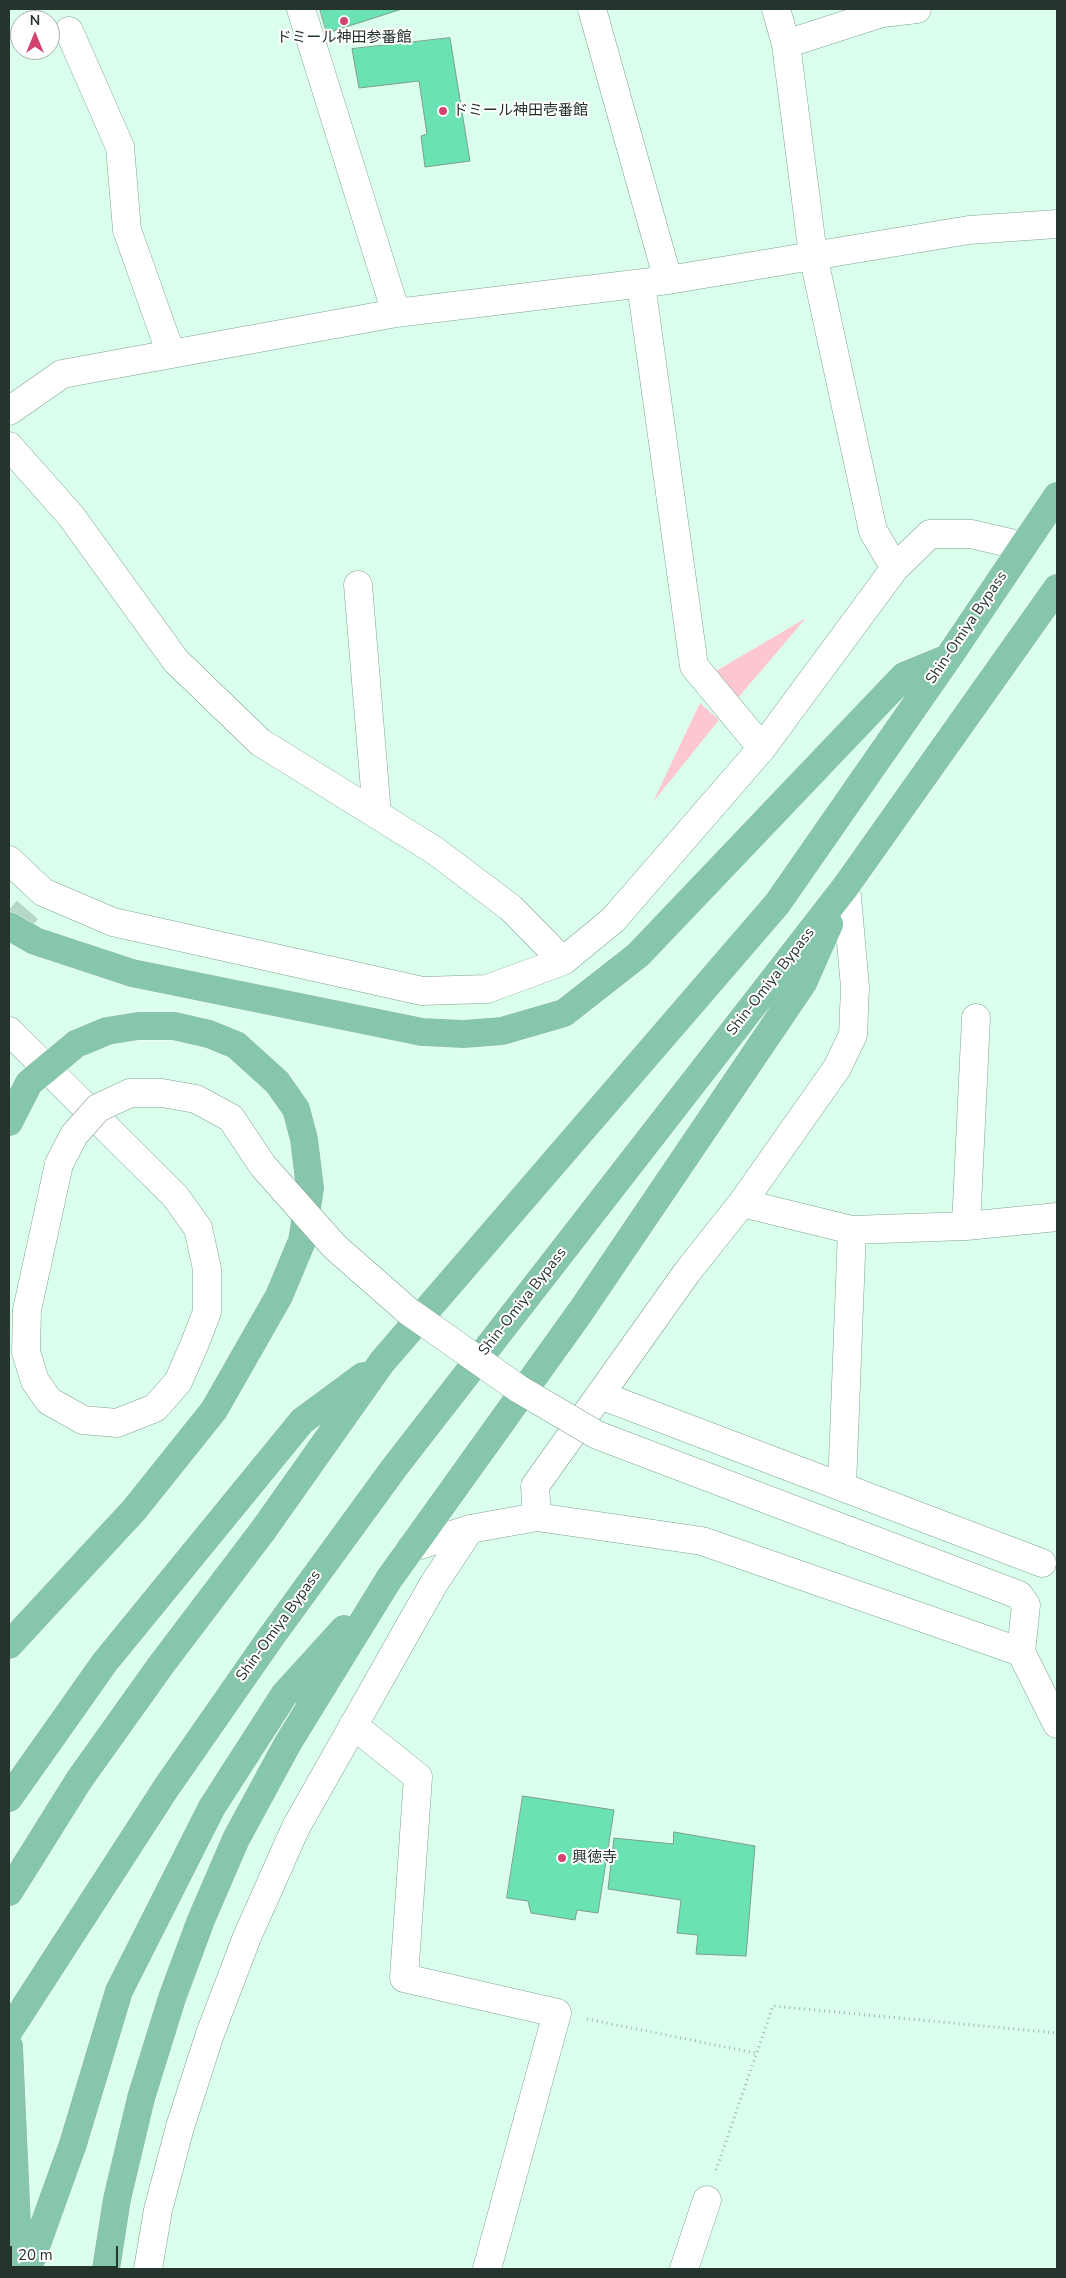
<!DOCTYPE html>
<meta charset="utf-8">
<style>
body{margin:0}
#map{position:relative;width:1066px;height:2278px;overflow:hidden;background:#daffed;font-family:"Nunito Sans",sans-serif}
canvas{display:block}
.frame{position:absolute;inset:0;border:10px solid #25342d;pointer-events:none}
.north{position:absolute;left:10px;top:10px;width:50px;height:50px;box-sizing:border-box;background:#fff;border:1px solid #a8aeab;border-radius:50%;rotate:0deg;font-size:14px;font-weight:700;line-height:20px;text-align:center;color:#25342d}
.north::after{content:'';display:block;margin:auto;width:18px;height:22px;background:#d2446e;clip-path:polygon(50% 0,100% 100%,50% 72%,0 100%)}
.scale{position:absolute;left:10px;top:2246px;width:108px;height:22px;box-sizing:border-box;border:2px solid #25342d;border-top:0;padding-left:6px;font-size:15px;line-height:18px;white-space:nowrap;color:#25342d;-webkit-text-stroke:4px #fff;paint-order:stroke}
</style>
<div id="map">
<canvas width="1066" height="2278"></canvas>
<div class="frame"></div>
<div class="north">N</div>
<div class="scale">20 m</div>
</div>
<script>
const context = document.querySelector('canvas').getContext('2d');
context.lineJoin = 'round';
function paint(path, color) {
  context.fillStyle = color;
  context.fill(path, 'evenodd');
}
function strokePath(path, color, width, dash) {
  context.strokeStyle = color;
  context.lineWidth = width;
  context.lineCap = dash ? 'butt' : 'round';
  context.setLineDash(dash || []);
  context.stroke(path);
}
function label(font, color, halo, rows, align = 'center') {
  context.font = font + ' "Nunito Sans","Noto Sans JP",sans-serif';
  context.lineWidth = 4;
  context.setLineDash([]);
  context.textBaseline = 'middle';
  context.strokeStyle = halo;
  context.fillStyle = color;
  for (const [text, x, y, turn = 0] of rows) {
    context.save();
    context.translate(x, y);
    context.rotate((+turn || 0) * Math.PI / 180);
    context.textAlign = isNaN(turn) ? turn : align;
    if (halo) context.strokeText(text, 0, 0);
    context.fillText(text, 0, 0);
    context.restore();
  }
}
paint(new Path2D(`
 M806,618L738,698L716,671Z
 M700,703L719,720L653,802Z`), '#fdc7d1');
const building = new Path2D(`
 M320,9H402L327,33Z
 M450,38L470,161L425,167L421,136L427,134L419,81L359,88L352,49Z
 M523,1796L614,1810L598,1913L577,1910L575,1920L531,1913L528,1901L507,1898Z
 M674,1832L755,1846L746,1956L696,1954L698,1935L677,1933L681,1900L608,1889L614,1838L673,1844Z`);
paint(building, '#6be2b1');
strokePath(building, '#7c9e8e', 1);
strokePath(new Path2D(`
 M9,931L43,892`), '#b6d6c7', 28, [28, 14]);
const minor = new Path2D(`
 M301,9L396,313
 M592,9L668,280
 M776,9L786,44L813,255L873,531L895,568
 M69,31L120,147L127,230L171,354
 M786,44L882,13L917,9
 M641,284L694,666L762,748
 M9,411L62,374L396,313L668,280L969,230L1057,224
 M9,446L71,516L176,661L260,742L434,850L511,908L563,961
 M358,585L377,814
 M9,860L43,892L113,922L422,991L487,989L563,961L613,920L762,748L895,568L930,534H971L1023,546
 M742,1203L852,1230L966,1226L1057,1217
 M966,1226L976,1018
 M600,1395L1042,1563
 M842,1487L852,1230
 M537,1517L535,1486L688,1271L742,1203L837,1068L853,1035L855,987L846,886
 M411,1548L470,1529
 M353,1725L418,1777L404,1978L557,2013L487,2269
 M148,2269L158,2210L180,2127L210,2034L247,1937L296,1827L433,1585L470,1529L537,1517L702,1541L1021,1652L1057,1724
 M684,2269L707,2200`);
const tertiary = new Path2D(`
 M9,1031L175,1196L198,1228L207,1269V1312L195,1343L178,1382L155,1408L117,1423L83,1420L49,1401L35,1381L26,1352L27,1310L59,1164
 M850,1531L1019,1595L1026,1605L1021,1652`);
const trunk = new Path2D(`
 M9,926L35,941L132,973L422,1032L464,1034L502,1031L564,1013L638,955L904,676L948,658
 M9,1645L134,1510L214,1410L279,1296L302,1241L310,1188L304,1139L296,1109L277,1082L236,1045L209,1034L174,1026H138L107,1031L76,1044
 M9,1798L105,1662L302,1421L363,1376
 M9,1892L79,1780L161,1665L264,1529L382,1362L777,904L948,658L1057,496
 M9,2031L166,1788L271,1637L394,1468L846,886L1057,588
 M9,2046L19,2269
 M28,2269L73,2144L119,1991L212,1807L284,1695L344,1629
 M106,2269L117,2199L141,2098L172,1998L201,1920L236,1839L288,1743L389,1579L581,1311L803,983L829,924`);
strokePath(minor, '#7fa291', 29);
strokePath(tertiary, '#7fa291', 29);
strokePath(trunk, '#fff', 29);
strokePath(new Path2D(`
 M587,2019L755,2053
 M716,2170L773,2006L1057,2033`), '#9ab7a9', 3, [1, 4]);
strokePath(minor, '#fff', 28);
strokePath(tertiary, '#fff', 28);
strokePath(trunk, '#86c6aa', 28);
const tertiaryBridge = new Path2D(`
 M59,1164L74,1135L98,1108L130,1093H162L196,1099L231,1118L263,1166L335,1247L408,1311L519,1389L597,1435L850,1531`);
const trunkBridge = new Path2D(`
 M9,1122L29,1083L76,1044`);
strokePath(tertiaryBridge, '#7fa291', 29, []);
strokePath(trunkBridge, '#fff', 29, []);
strokePath(tertiaryBridge, '#fff', 28);
strokePath(trunkBridge, '#86c6aa', 28);
for (const [x, y, r, color] of [
 [344,21,5,"#d2446e"],
 [443,111,5,"#d2446e"],
 [562,1858,5,"#d2446e"]
]) {
  const dot = new Path2D();
  dot.arc(x, y, r, 0, 2 * Math.PI);
  context.fillStyle = color;
  context.fill(dot);
  strokePath(dot, '#fff', 2);
}
label('15px', '#25342d', '#fff', [
 ["ドミール神田参番館",344,38,"center"],
 ["ドミール神田壱番館",453,111],
 ["興徳寺",572,1858]
], 'left');
label('15px', '#25342d', '#fff', [
 ["Shin-Omiya Bypass",967,628,-56],
 ["Shin-Omiya Bypass",771,982,-52],
 ["Shin-Omiya Bypass",523,1302,-52],
 ["Shin-Omiya Bypass",279,1626,-54]
]);
</script>
